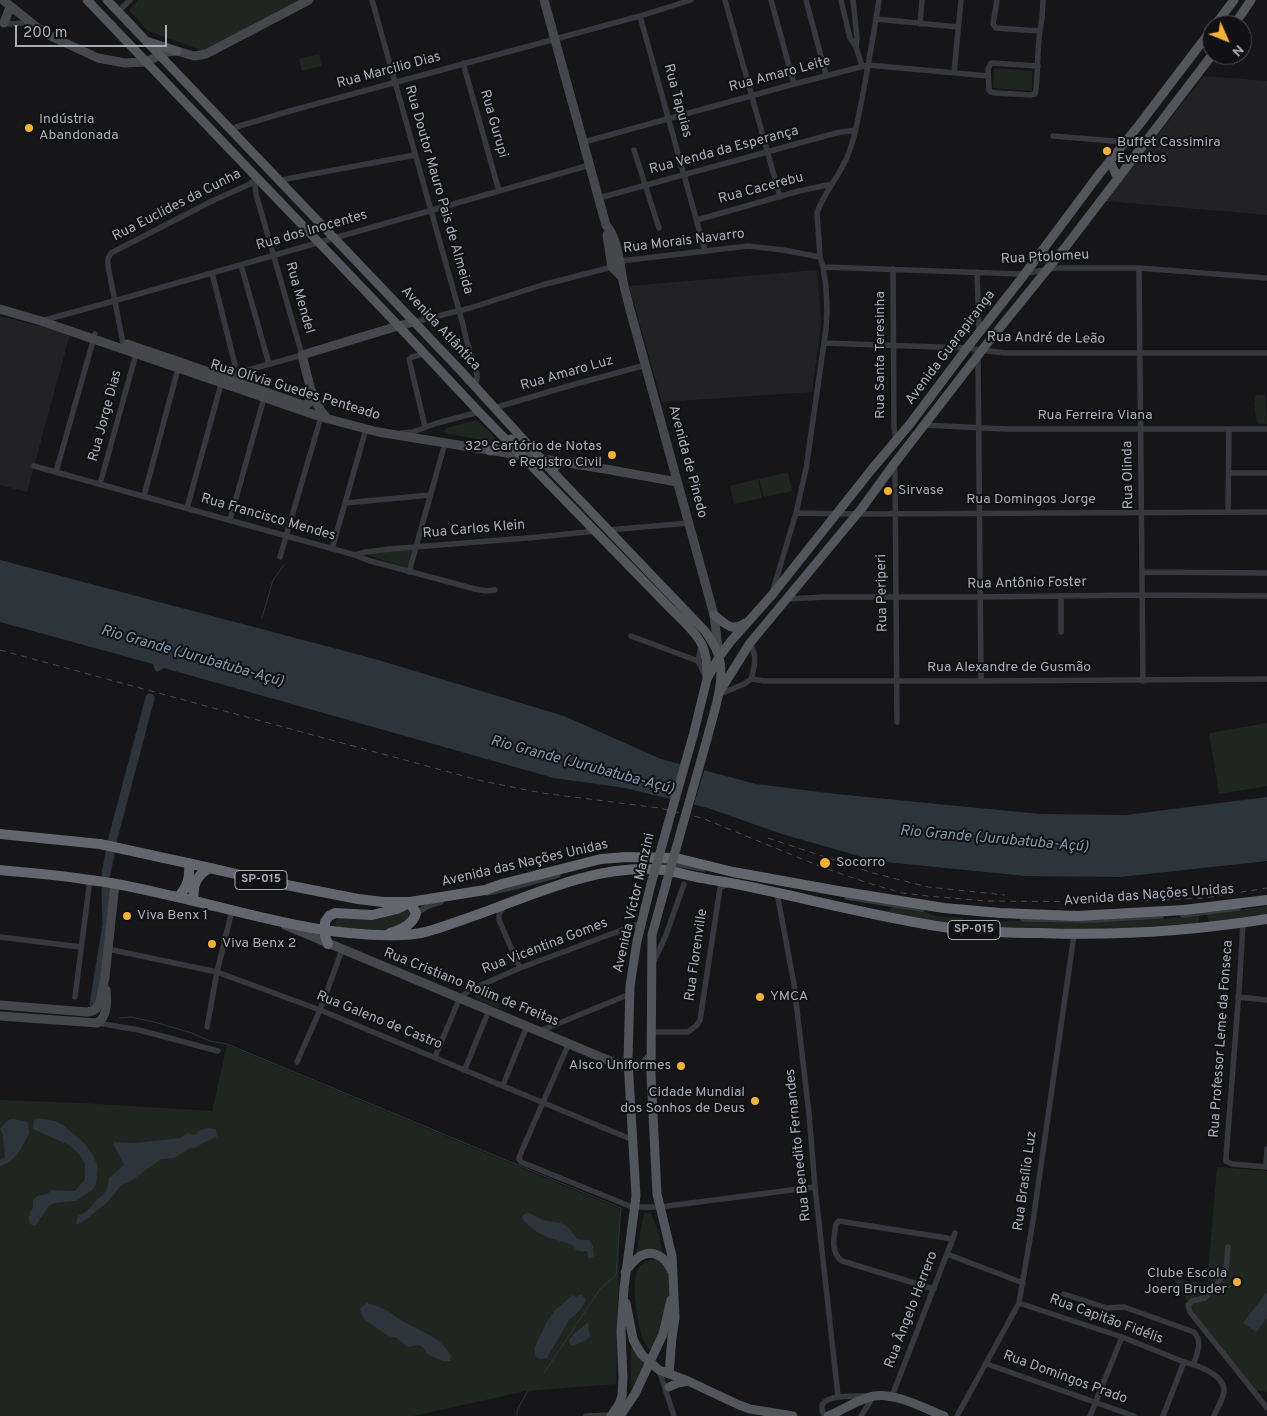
<!DOCTYPE html>
<meta charset="utf-8">
<style>
body{margin:0}
#map{position:relative;width:1267px;height:1416px;overflow:hidden;background:#161618;font-family:Overpass,sans-serif}
canvas{display:block}
.north{position:absolute;left:1202px;top:15px;width:50px;height:50px;box-sizing:border-box;background:#111113;border:1px solid #4d4f55;border-radius:50%;rotate:134deg;font-size:14px;font-weight:700;line-height:20px;text-align:center;color:#a8adb8}
.north::after{content:'';display:block;margin:auto;width:18px;height:22px;background:#f2b134;clip-path:polygon(50% 0,100% 100%,50% 72%,0 100%)}
.scale{position:absolute;left:15px;top:25px;width:152px;height:22px;box-sizing:border-box;border:2px solid #a8adb8;border-top:0;padding-left:6px;font-size:15px;line-height:18px;white-space:nowrap;color:#a8adb8;-webkit-text-stroke:4px #111113;paint-order:stroke}
</style>
<div id="map">
<canvas width="1267" height="1416"></canvas>
<div class="north">N</div>
<div class="scale">200 m</div>
</div>
<script>
const context = document.querySelector('canvas').getContext('2d');
context.lineJoin = 'round';
function paint(path, color) {
  context.fillStyle = color;
  context.fill(path, 'evenodd');
}
function strokePath(path, color, width, dash) {
  context.strokeStyle = color;
  context.lineWidth = width;
  context.lineCap = dash ? 'butt' : 'round';
  context.setLineDash(dash || []);
  context.stroke(path);
}
function label(font, color, halo, rows, align = 'center') {
  context.font = font + ' Overpass,sans-serif';
  context.lineWidth = 4;
  context.setLineDash([]);
  context.textBaseline = 'middle';
  context.strokeStyle = halo;
  context.fillStyle = color;
  for (const [text, x, y, turn = 0] of rows) {
    context.save();
    context.translate(x, y);
    context.rotate((+turn || 0) * Math.PI / 180);
    context.textAlign = isNaN(turn) ? turn : align;
    if (halo) context.strokeText(text, 0, 0);
    context.fillText(text, 0, 0);
    context.restore();
  }
}
paint(new Path2D(`
 M1204,76L1267,81V215L1105,201Z
 M817,270L821,325L812,392L662,402L629,286Z
 M0,316L70,334L27,492L0,485Z`), '#222225');
paint(new Path2D(`
 M138,0H301L204,51L148,31L129,10Z
 M319,54L322,66L302,71L299,59Z
 M994,68L1032,71V91L993,88Z
 M1256,395H1265L1267,424H1260L1257,423L1254,404Z
 M476,420L488,430L499,443L444,433L446,428Z
 M788,472L792,491L764,497L759,479Z
 M758,479L762,498L734,504L730,486Z
 M412,549L407,568L364,554Z
 M1267,723V786L1219,794L1209,733Z
 M1267,906V914L1211,922L1209,921L1207,917V914Z
 M893,907L903,909V910H905V909L910,910L911,911H924L935,916L963,918V920H967L968,919L999,921V922L1004,921L1090,922L1166,919L1199,915V923L1127,928L1065,930L1060,928L1010,929L969,926L919,919L866,908L889,911Z
 M408,909L412,912L411,918L391,929L377,930L338,927L334,923L338,918Z
 M491,987L501,1009L477,1000L475,997L476,993Z
 M227,1045L620,1209L616,1384L526,1391L413,1416H0V1100L80,1103L212,1111Z
 M1217,1167L1267,1171V1392L1251,1390L1208,1334L1174,1279L1207,1284Z
 M644,1213H651L659,1234L660,1243L663,1253C652,1248 647,1251 636,1255Z
 M656,1259C687,1272 661,1330 652,1351C638,1345 631,1284 637,1271C640,1263 648,1260 656,1259Z
 M631,1333L645,1362L631,1393Z`), '#1e261f');
paint(new Path2D(`
 M0,560L375,659L564,716L661,759L756,784L836,794L1040,814L1126,815L1267,797V861L1120,877L1026,876L876,861L782,834L708,808L625,788L554,778L164,668L157,672L155,670L153,664L0,622Z
 M39,1118L55,1121L63,1125L84,1143L94,1157L98,1168L96,1184L92,1190L76,1201L54,1203L49,1206L35,1226L30,1224L29,1219L30,1212L33,1208V1201L37,1196L47,1194L52,1190L75,1191L85,1179V1164L79,1154L69,1145L33,1129L34,1120Z
 M13,1119L28,1122L29,1134L17,1155L8,1163L0,1166V1160L5,1157L3,1135L0,1129L8,1120Z
 M208,1128L216,1129L217,1137C213,1138 199,1145 195,1148H190L174,1158L161,1159L131,1181L121,1185L108,1202L81,1223L76,1224C79,1210 80,1217 88,1210C90,1209 91,1206 93,1204C104,1191 107,1197 109,1178L124,1165C121,1157 115,1150 113,1142L134,1143L181,1138L187,1133L194,1135L201,1130Z
 M528,1213C533,1214 537,1218 543,1220C550,1222 560,1221 566,1226C577,1233 571,1241 589,1240L593,1246L594,1256L589,1259L587,1251C574,1253 578,1249 570,1244C565,1242 559,1241 554,1239C542,1236 530,1229 522,1218L524,1214Z
 M1266,1293L1267,1294V1318L1256,1332L1243,1323Z
 M581,1294L586,1300L580,1310L569,1320L547,1358L540,1359L536,1357L534,1349L546,1323L555,1310L573,1295L576,1297Z
 M367,1303C373,1305 381,1307 386,1310C393,1314 399,1320 406,1323C424,1333 439,1337 451,1355L450,1361H443L427,1354L424,1348L419,1345L407,1347L397,1338L388,1336L364,1319L361,1313L360,1308Z
 M588,1322L590,1336L585,1341L571,1346L569,1340C575,1331 581,1329 588,1322Z`), '#2c353c');
paint(new Path2D(`
 M682,762L705,768L693,807L671,802Z`), '#161618');
strokePath(new Path2D(`
 M262,618L273,580L284,565
 M119,1018L131,1017L154,1022L192,1033L210,1041L227,1044L621,1208L616,1275L600,1289L544,1373
 M517,1416V1410L528,1391`), '#2c353c', 1);
strokePath(new Path2D(`
 M106,874L113,838L150,698
 M94,1004L107,925L106,890`), '#2c353c', 9);
strokePath(new Path2D(`
 M372,0L462,321L467,342L477,375V378L475,387
 M725,0L780,197
 M771,0L794,84
 M806,0L826,75
 M841,0L850,38L856,47
 M853,0L857,38L856,47L862,66
 M997,0L993,24L996,28L1040,31
 M118,12L130,0
 M640,16L705,251
 M876,19L958,27
 M2,23L14,24L28,22
 M920,24L922,0
 M463,63L499,191
 M1038,66L991,63L988,69L989,90L991,92L996,93L1030,95L1035,94L1036,90C1038,71 1037,51 1040,31C1042,21 1043,11 1043,0
 M954,73L961,0
 M231,130L236,127L290,111L640,16L691,0
 M1053,136L1126,142
 M584,142L794,84L868,65L988,76
 M634,150L659,228
 M280,182L286,179L415,155
 M599,198L836,133L856,130
 M697,220L799,191L832,184
 M241,265L269,364
 M823,267L1021,274L1056,268H1139L1267,278
 M1139,268L1143,681
 M893,269L894,428L896,440
 M977,272L979,332
 M212,273L235,365
 M41,321L114,301L590,165
 M414,322L470,308L542,285L612,267L620,261L748,246L783,250L820,257
 M123,343L109,271C108,265 106,259 111,253L212,201L250,184L256,178
 M824,343L967,348L1004,353H1267
 M424,354L412,357L409,359L425,427
 M978,355L981,681
 M494,408L572,385L646,365
 M924,425L1006,429H1267
 M401,433L413,432L437,423L479,412
 M894,464L895,474L897,722
 M34,466L355,555L367,560L475,589L486,591L495,590
 M56,472L95,334
 M1230,473H1267
 M100,484L136,354
 M144,496L179,365
 M345,503L430,495
 M187,508L223,377L302,355L256,194L255,186L259,181
 M1228,512L1229,429
 M796,513L856,514L1267,512
 M230,520L264,398
 M608,530L689,523
 M332,549L366,429
 M355,555L365,552L390,549L539,537L595,531
 M280,557L321,417
 M409,572L445,443
 M1143,572L1267,573
 M773,590L796,513L806,469L826,329L827,310L826,287L823,267L820,257L817,213C824,191 842,174 849,152C856,135 858,117 862,99C868,66 874,33 879,0
 M788,599L825,597H980L1143,595L1267,596
 M1061,632V596
 M631,636L698,661
 M701,646L698,661L706,677
 M751,679L764,681H984L1267,679
 M720,694L744,684L751,679C755,666 757,656 750,643
 M655,862L682,865L703,869
 M487,893L518,886L558,875
 M777,893L794,984L809,1114L815,1187L838,1396
 M847,897L922,909
 M504,907L499,914V920L520,968
 M416,913L428,906L441,902
 M1183,915L1238,908
 M1023,919L1092,920L1161,916
 M1243,923L1239,991L1226,1157V1161L1232,1164L1267,1167
 M0,937L81,947
 M108,949L217,972L320,1010L633,1140
 M654,961L666,935L684,884
 M75,997L90,879
 M1238,997L1267,1000
 M97,1023L139,1030L218,1051
 M207,1027L217,972L232,910
 M540,1031L630,994
 M652,1032H688L697,1025L700,1020L720,888L727,884
 M569,1043L520,1155L519,1159L521,1162L632,1207H660L815,1187
 M435,1057L460,997L472,989L520,968L641,923
 M297,1062L320,1010L342,950
 M465,1069L489,1010
 M503,1085L527,1026
 M1266,1167L1267,1149
 M1228,1247L1226,1270L1219,1281L1205,1298L1192,1301L1188,1305L1190,1312L1267,1408
 M947,1254L1023,1283
 M934,1289L842,1261C830,1252 834,1237 836,1224L839,1221L953,1239
 M1064,1294L1107,1308L1124,1307L1194,1332C1203,1342 1197,1354 1193,1365
 M1019,1303L1122,1337L1184,1362C1196,1365 1224,1374 1224,1390C1224,1398 1217,1408 1214,1416
 M987,1364L1134,1416
 M659,1370L674,1416
 M892,1396L955,1233
 M586,1416L612,1415
 M825,1416C809,1393 857,1396 867,1396
 M861,1416L873,1397
 M957,1416L1019,1303L1033,1221L1074,935
 M1090,1416L1122,1337
 M1163,1416L1184,1362`), '#37383d', 5.5);
strokePath(new Path2D(`
 M3,0L44,33L98,58L125,63L146,62L166,52L177,51L194,56L206,54L309,0
 M544,0L606,225C617,238 619,258 622,275C623,285 627,296 629,306L714,615L719,656
 M4,23L10,7
 M607,235L612,267L622,277
 M0,309L41,321L321,417L378,432L611,470L677,482
 M127,344L180,362L303,405L307,404L314,398
 M327,418C311,402 308,377 302,355L398,326L414,322
 M285,925L622,1066L629,1067L642,1066L651,1056
 M0,1005L87,1012L92,1011L96,1009L100,1002L105,977L115,884
 M0,1016L97,1023C108,1017 107,1001 106,990`), '#45474d', 9);
strokePath(new Path2D(`
 M87,0L392,319L479,412L671,609C681,619 694,630 701,643C707,654 707,667 707,679
 M107,0L461,371L553,472L705,631C710,638 715,646 718,654C727,679 713,714 707,739
 M1215,25L1234,0
 M1234,25L1251,0
 M146,41L177,51
 M1110,161L1118,179
 M490,451L504,446L511,439
 M553,472L555,466L562,462
 M714,615C726,624 731,632 745,623
 M720,691L750,643L862,508L894,464L986,345L1067,245L1212,55
 M693,736L707,679L719,657L731,641L772,595L872,469L910,424L967,348L1021,279L1100,173L1139,125L1212,29
 M666,884L652,935L651,1075L657,1194L672,1256L673,1275L675,1318L672,1337L669,1374
 M625,1272C629,1267 634,1260 639,1257C652,1248 666,1257 671,1270
 M626,1303L633,1339L637,1347L642,1355L659,1370L688,1381L739,1405L750,1409L793,1416
 M669,1387L678,1383L688,1381
 M611,1416L619,1404L622,1396L623,1377L621,1331L624,1288L636,1196L628,1060L630,986L637,941L651,884
 M620,1416L635,1394L663,1334L671,1300
 M828,1416C843,1410 858,1399 874,1396C894,1392 926,1409 944,1416`), '#53555c', 9);
strokePath(new Path2D(`
 M0,834L100,844L210,868L266,881L358,899L383,902H410L485,890L502,884L601,859L626,857L676,858L733,872L838,891L944,908L1000,913L1077,916L1184,910L1267,900
 M0,870C30,873 60,875 90,880C118,883 146,890 173,896C248,913 324,938 402,935C424,935 444,926 465,919C530,897 594,863 664,870C677,872 690,876 702,878C715,881 728,882 741,885C810,899 880,918 950,928C980,932 1011,933 1041,933C1117,936 1192,931 1267,919
 M178,897C188,887 190,877 189,863
 M194,901C192,886 196,875 210,868
 M390,933C401,930 413,925 416,913L410,902
 M328,944L325,936V922L329,916L335,913L372,915L397,909L409,903`), '#63666e', 10);
strokePath(new Path2D(`
 M0,650L482,781L542,793L659,808L702,818L824,868L871,884L903,893L928,896L986,901L1113,902L1205,898L1267,888
 M768,838L873,873L928,887L1005,895`), '#4a4c52', 1, [6, 5]);
strokePath(new Path2D(`
 M651,884L693,736
 M666,884L707,739`), '#53555c', 9);
for (const [x, y, r, color] of [
 [29,128,5,"#f2b134"],
 [1107,151,5,"#f2b134"],
 [612,455,5,"#f2b134"],
 [888,491,5,"#f2b134"],
 [825,863,6,"#f2b134"],
 [127,916,5,"#f2b134"],
 [212,944,5,"#f2b134"],
 [760,997,5,"#f2b134"],
 [681,1066,5,"#f2b134"],
 [755,1101,5,"#f2b134"],
 [1237,1282,5,"#f2b134"]
]) {
  const dot = new Path2D();
  dot.arc(x, y, r, 0, 2 * Math.PI);
  context.fillStyle = color;
  context.fill(dot);
  strokePath(dot, '#111113', 2);
}
for (const [x, y, w] of [
 [261,880,52],
 [974,930,52]
]) {
  const box = new Path2D();
  box.roundRect(x - w / 2, y - 9.5, w, 19, 4);
  context.fillStyle = '#111113';
  context.fill(box);
  strokePath(box, '#a8adb8', 1);
}
label('bold 12px', '#a8adb8', null, [
 ["SP-015",261,880],
 ["SP-015",974,930]
]);
label('14px', '#a8adb8', '#111113', [
 ["Rua Marcilio Dias",389,71,-15],
 ["Rua Amaro Leite",780,75,-15],
 ["Rua Tapuias",677,101,75],
 ["Rua Gurupi",493,124,74],
 ["Rua Venda da Esperança",724,151,-15],
 ["Rua Cacerebu",761,189,-15],
 ["Rua Doutor Mauro Pais de Almeida",438,190,74],
 ["Rua Euclides da Cunha",177,206,-27],
 ["Rua dos Inocentes",312,231,-16],
 ["Rua Morais Navarro",684,242,-7],
 ["Rua Ptolomeu",1045,258,-3],
 ["Rua Mendel",299,298,74],
 ["Avenida Atlântica",440,329,47],
 ["Rua André de Leão",1046,339,1],
 ["Avenida Guarapiranga",951,348,-53],
 ["Rua Santa Teresinha",881,355,-90],
 ["Rua Amaro Luz",567,374,-16],
 ["Rua Olívia Guedes Penteado",295,391,17],
 ["Rua Jorge Dias",106,416,-75],
 ["Rua Ferreira Viana",1095,416],
 ["Avenida de Pinedo",687,462,75],
 ["Rua Olinda",1129,475,-91],
 ["Rua Domingos Jorge",1031,500],
 ["Rua Francisco Mendes",268,518,16],
 ["Rua Carlos Klein",474,530,-5],
 ["Rua Antônio Foster",1027,584,-1],
 ["Rua Periperi",883,593,-91],
 ["Rua Alexandre de Gusmão",1009,668],
 ["Avenida das Nações Unidas",525,864,-13],
 ["Avenida das Nações Unidas",1149,896,-4],
 ["Avenida Víctor Manzini",635,903,-77],
 ["Rua Vicentina Gomes",545,947,-21],
 ["Rua Florenville",697,955,-82],
 ["Rua Cristiano Rolim de Freitas",471,988,22],
 ["Rua Galeno de Castro",379,1021,22],
 ["Rua Professor Leme da Fonseca",1222,1039,-86],
 ["Rua Benedito Fernandes",799,1145,-96],
 ["Rua Brasílio Luz",1026,1181,-82],
 ["Rua Ângelo Herrero",912,1310,-69],
 ["Rua Capitão Fidélis",1106,1320,20],
 ["Rua Domingos Prado",1065,1378,20]
]);
label('14px', '#a8adb8', '#111113', [
 ["Indústria",39,120],
 ["Abandonada",39,136],
 ["Buffet Cassimira",1117,143],
 ["Eventos",1117,159],
 ["32º Cartório de Notas",602,447,"right"],
 ["e Registro Civil",602,463,"right"],
 ["Sirvase",898,491],
 ["Socorro",836,863],
 ["Viva Benx 1",137,916],
 ["Viva Benx 2",222,944],
 ["YMCA",770,997],
 ["Alsco Uniformes",671,1066,"right"],
 ["Cidade Mundial",745,1093,"right"],
 ["dos Sonhos de Deus",745,1109,"right"],
 ["Clube Escola",1227,1274,"right"],
 ["Joerg Bruder",1227,1290,"right"]
], 'left');
label('italic 15px', '#7f9bb3', '#111113', [
 ["Rio Grande (Jurubatuba-Açú)",192,657,16],
 ["Rio Grande (Jurubatuba-Açú)",582,766,15],
 ["Rio Grande (Jurubatuba-Açú)",994,840,5]
]);
</script>
